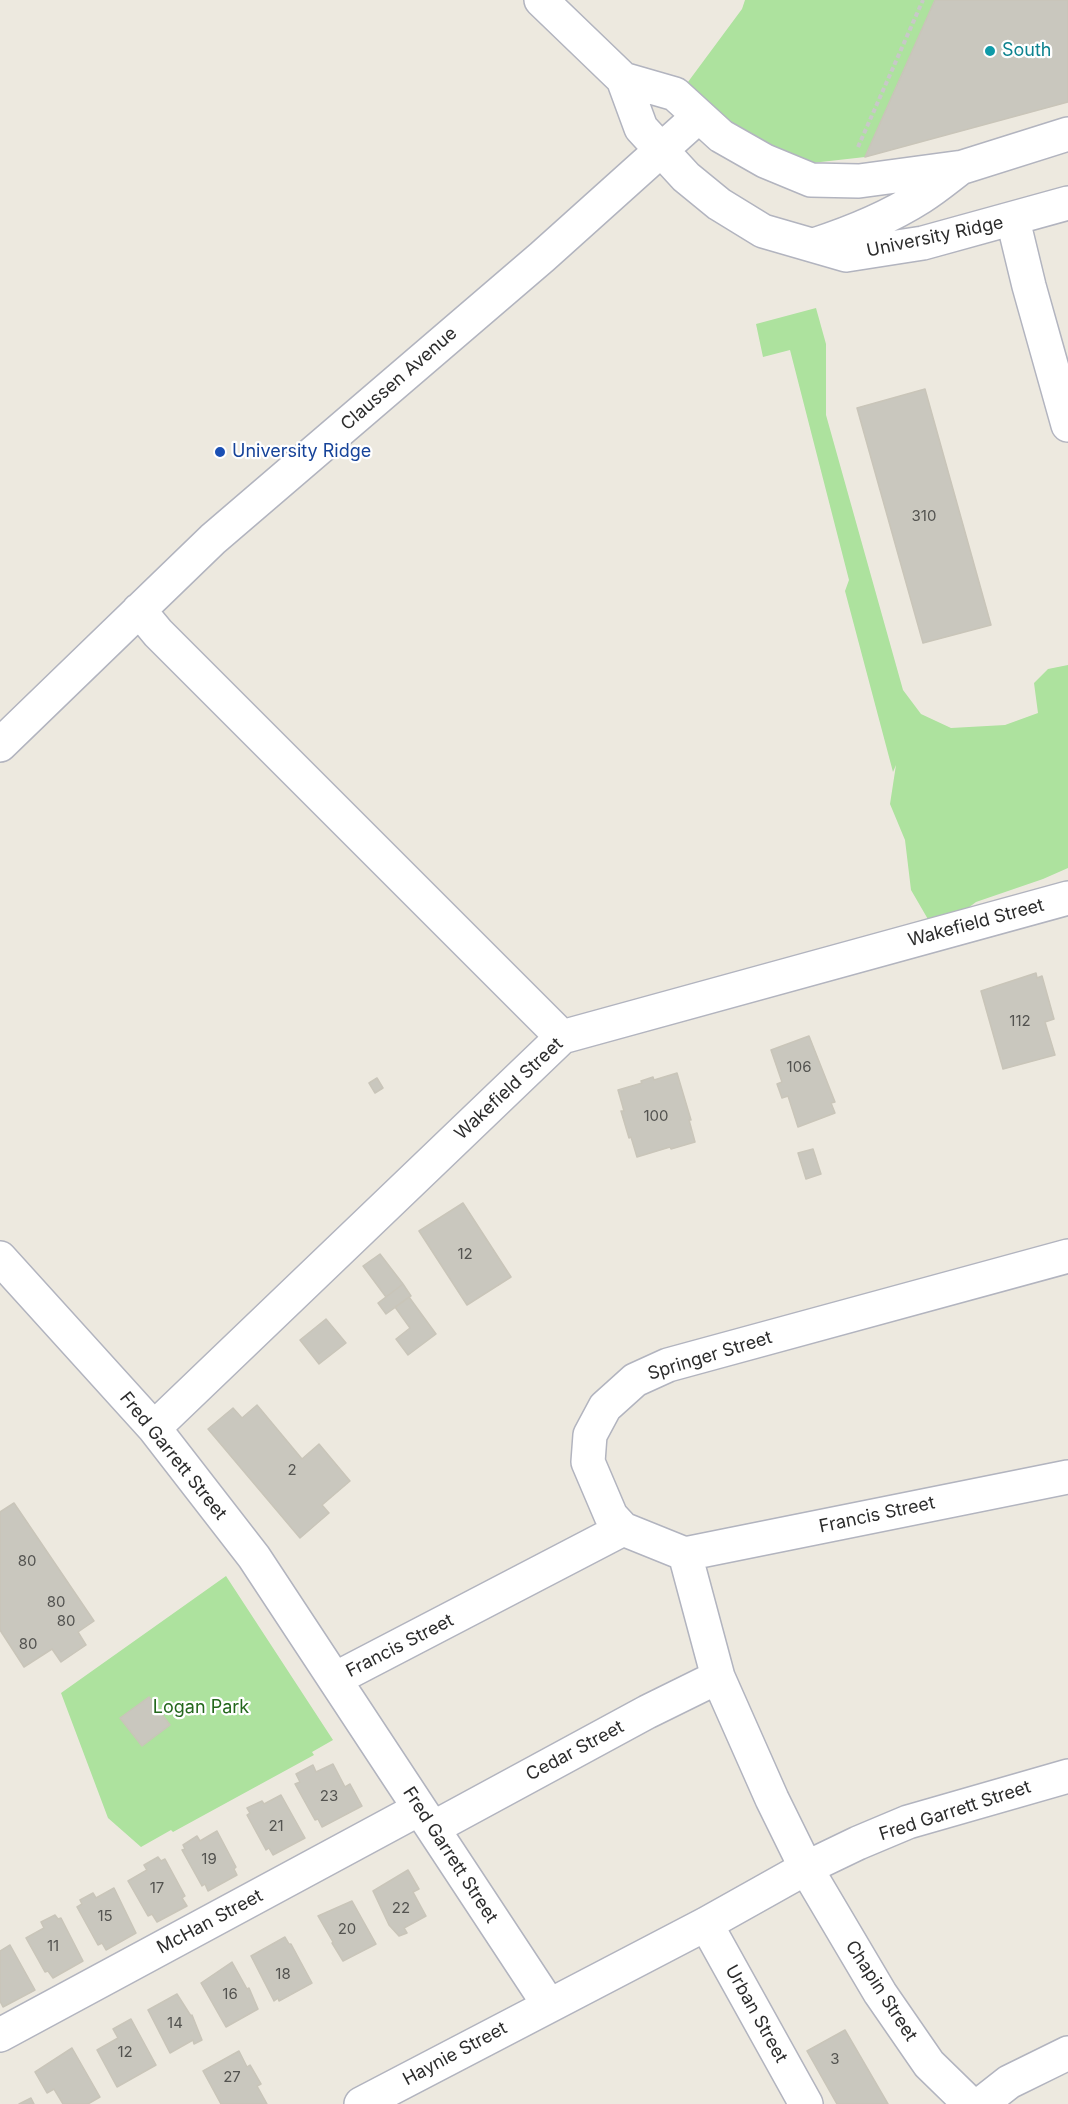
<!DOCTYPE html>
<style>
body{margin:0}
canvas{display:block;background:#ede9df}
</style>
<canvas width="1068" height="2104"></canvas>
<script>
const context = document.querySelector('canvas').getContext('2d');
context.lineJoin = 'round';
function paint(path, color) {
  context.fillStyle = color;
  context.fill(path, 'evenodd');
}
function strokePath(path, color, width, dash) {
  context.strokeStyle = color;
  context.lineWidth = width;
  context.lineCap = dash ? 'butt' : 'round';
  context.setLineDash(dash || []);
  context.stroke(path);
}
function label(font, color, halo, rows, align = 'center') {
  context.font = font + ' Inter,sans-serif';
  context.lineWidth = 4.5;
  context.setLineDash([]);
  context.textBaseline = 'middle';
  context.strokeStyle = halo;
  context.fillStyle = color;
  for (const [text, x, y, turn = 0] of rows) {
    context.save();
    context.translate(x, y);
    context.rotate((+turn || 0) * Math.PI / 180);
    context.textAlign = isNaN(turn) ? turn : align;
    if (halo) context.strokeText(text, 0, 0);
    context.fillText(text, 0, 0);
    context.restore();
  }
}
paint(new Path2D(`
 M745,0H935L865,157L794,165L737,131L685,86L742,9Z
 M816,308L826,344V415L903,690L921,714L951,728L1005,725L1038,713L1034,683L1048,669L1068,665V868L1043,879L976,902L960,914L929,921L911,890L905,840L890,804L896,765L893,772L845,591L849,580L790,350L763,357L756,324Z
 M226,1576L333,1740L312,1752L314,1755L173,1832L171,1830L141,1847L108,1818L61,1693Z`), '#ade29e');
const building = new Path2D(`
 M935,0H1068V102L865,157Z
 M925,389L991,625L923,643L857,408Z
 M1036,973L1037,978L1042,976L1054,1019L1045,1022L1055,1055L1003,1069L981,991Z
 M809,1036L835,1102L831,1103L835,1113L798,1127L788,1096L782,1098L777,1084L782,1082L771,1050Z
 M677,1073L691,1120H689L695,1142L671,1149L670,1147L637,1157L631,1137L629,1138L621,1111H624L618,1090L642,1083L641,1081L653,1077L654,1080Z
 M377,1078L383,1088L375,1093L369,1083Z
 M813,1149L821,1174L806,1179L798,1153Z
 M463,1203L511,1277L467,1305L419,1231Z
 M380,1254L403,1284L386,1297L363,1266Z
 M403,1284L411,1296L386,1314L378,1303Z
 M409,1297L436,1334L408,1355L396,1339L410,1328L395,1307Z
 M326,1319L346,1343L319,1364L300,1340Z
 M257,1405L302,1459L319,1444L350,1481L322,1505L329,1513L300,1538L208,1429L233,1408L242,1418Z
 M14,1503L94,1621L78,1632L86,1645L61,1662L52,1649L24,1667L0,1630V1512Z
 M149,1697L170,1725L142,1746L120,1718Z
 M333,1764L345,1787L350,1784L362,1806L322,1827L318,1819L315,1820L295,1784L300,1782L296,1774L313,1765L316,1772Z
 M281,1795L305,1838L273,1855L269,1848L266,1850L247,1815L250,1813L247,1808L262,1801L264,1804Z
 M217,1831L236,1867L234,1869L237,1875L208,1891L205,1884L202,1886L182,1850L185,1849L183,1845L197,1836L200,1841Z
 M158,1857L161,1861L165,1859L185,1896L182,1898L187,1906L157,1922L152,1914L148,1916L128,1881L147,1870L144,1865Z
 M408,1870L419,1889L413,1892L426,1916L404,1928L407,1933L399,1936L389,1925L373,1891Z
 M114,1888L136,1933L106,1950L102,1943L98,1945L77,1907L82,1904L80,1900L93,1893L96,1898Z
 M352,1901L376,1944L343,1961L332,1943L333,1942L318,1916Z
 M55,1915L58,1919L61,1918L83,1961L53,1978L48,1971L45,1972L26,1938L44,1928L41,1922Z
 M285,1937L289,1944H291L312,1983L279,2001L278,1998L274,2001L251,1956Z
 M10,1945L35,1990L3,2007L0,2001V1951Z
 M232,1962L247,1989L249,1988L258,2009L226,2027L201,1983Z
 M177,1994L191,2016L192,2015L202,2040L194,2044L193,2040L170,2053L148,2010Z
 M131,2019L156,2065L117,2087L97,2050L118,2038L113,2029Z
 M845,2030L888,2104H837L807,2051Z
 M72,2048L100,2097L88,2104H63L54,2089L47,2093L35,2072Z
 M239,2051L247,2067L250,2065L261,2084L257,2086L267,2104H221L203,2071Z
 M31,2098L34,2104H19Z`);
paint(building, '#c9c7be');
strokePath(building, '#c9c5b9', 1.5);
const minor = new Path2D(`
 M541,0L623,79L641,128L686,177L719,204L763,231L846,255L923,243L1068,203
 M623,79L675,94L721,136L765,161L811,180L859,181L963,167L1068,134
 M1013,220L1029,286L1068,425
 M814,245C851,233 888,218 921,197C934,189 946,179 959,169
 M139,610L158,633L562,1037
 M0,745L213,539L542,257L699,116
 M0,1258L154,1428L254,1557L549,2005
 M154,1428L562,1037L1068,898
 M685,1554L1068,1477
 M335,1679L623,1529
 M433,1828L647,1712L718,1677
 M706,1924L806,2104
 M0,2035L419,1809
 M361,2104L706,1924L806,1868L858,1843L908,1822L1068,1776
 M970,2104L929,2064L880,1993L806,1868L772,1799L718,1677L685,1554L623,1529L611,1516L588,1462L590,1435L605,1407L635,1380L668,1365L1068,1256
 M981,2104L1009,2082L1068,2053`);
strokePath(minor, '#b2b4bf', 36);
strokePath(new Path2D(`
 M858,147L923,0`), '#c8c8c8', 4, [4.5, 3]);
strokePath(minor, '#fff', 33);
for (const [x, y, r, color] of [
 [990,51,6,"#0f9aa8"],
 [220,452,6,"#1a4fb4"]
]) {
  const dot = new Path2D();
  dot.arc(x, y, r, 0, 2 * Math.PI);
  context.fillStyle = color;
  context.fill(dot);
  strokePath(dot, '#fff', 2);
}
label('15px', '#535350', null, [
 ["310",924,516],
 ["112",1020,1021],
 ["106",799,1067],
 ["100",656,1116],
 ["12",465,1254],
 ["2",292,1470],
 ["80",27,1561],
 ["80",56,1602],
 ["80",66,1621],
 ["80",28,1644],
 ["23",329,1796],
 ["21",276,1826],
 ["19",209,1859],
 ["17",157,1888],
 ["22",401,1908],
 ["15",105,1916],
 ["20",347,1929],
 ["11",53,1946],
 ["18",283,1974],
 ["16",230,1994],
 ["14",175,2023],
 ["12",125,2052],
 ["3",835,2059],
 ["27",232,2077]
]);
label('18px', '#0d838f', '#fff', [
 ["South",1002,51]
], 'left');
label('18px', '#2c2c2c', '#fff', [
 ["University Ridge",935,237,-12],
 ["Claussen Avenue",399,379,-41],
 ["Wakefield Street",976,923,-15],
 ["Wakefield Street",509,1089,-43],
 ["Springer Street",710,1356,-17],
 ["Fred Garrett Street",173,1456,51],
 ["Francis Street",877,1515,-12],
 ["Francis Street",400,1646,-27],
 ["Cedar Street",575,1751,-28],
 ["Fred Garrett Street",955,1811,-18],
 ["Fred Garrett Street",450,1855,57],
 ["McHan Street",210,1922,-28],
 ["Chapin Street",881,1991,57],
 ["Urban Street",756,2014,61],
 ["Haynie Street",455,2054,-28]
]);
label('18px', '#164399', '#fff', [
 ["University Ridge",232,452]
], 'left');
label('18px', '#24681d', '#fff', [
 ["Logan Park",201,1708]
]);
</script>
